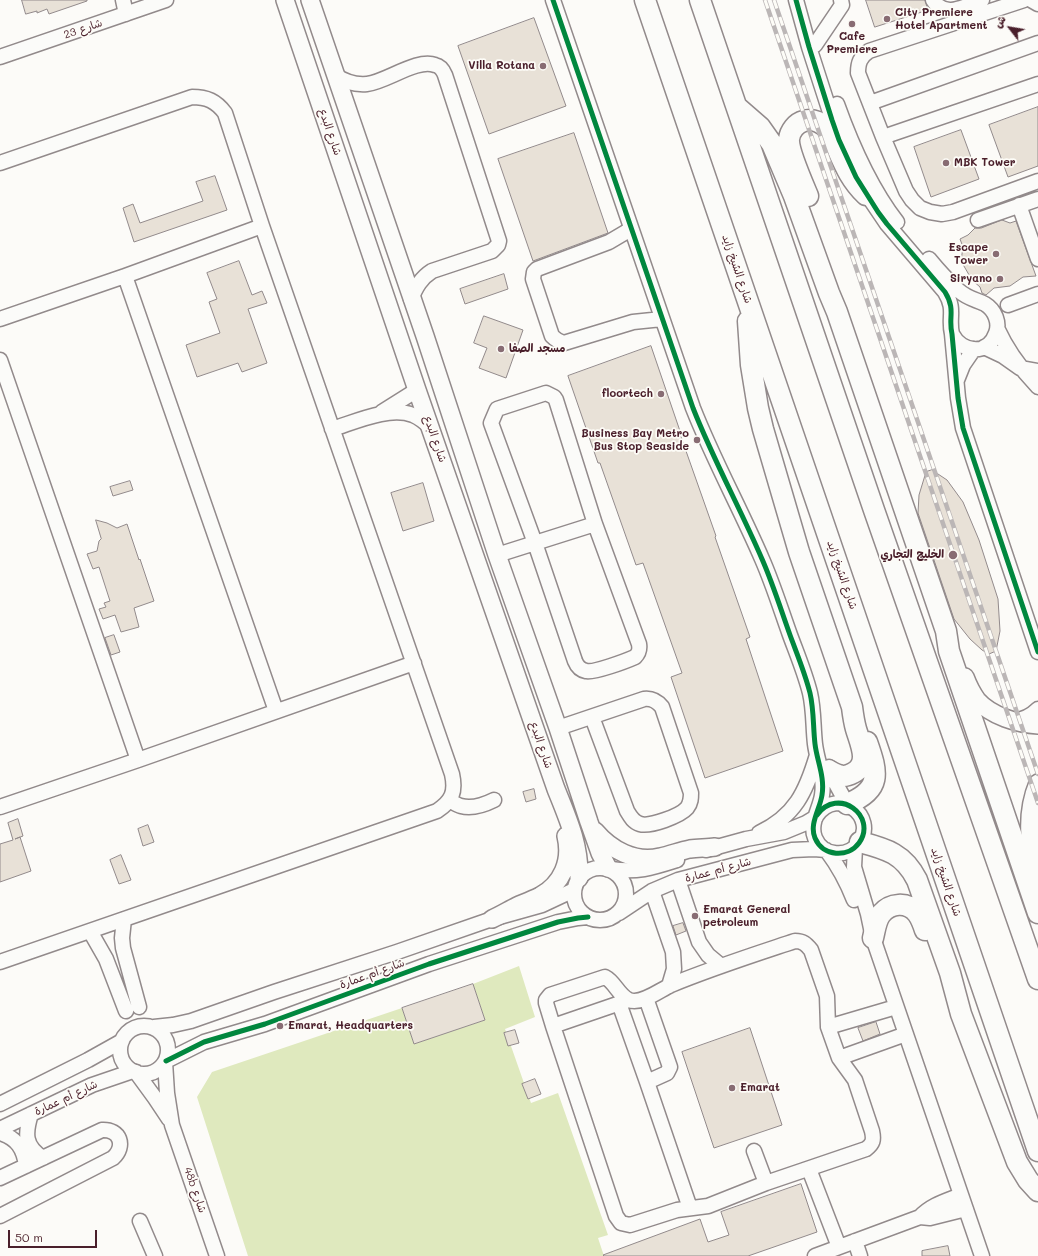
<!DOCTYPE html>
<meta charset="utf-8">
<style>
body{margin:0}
#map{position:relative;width:1038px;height:1256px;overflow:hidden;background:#fcfbf8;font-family:Mali,"Playpen Sans Arabic",sans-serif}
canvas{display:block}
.north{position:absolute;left:990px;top:8px;width:40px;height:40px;-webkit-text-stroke:3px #fdfcf7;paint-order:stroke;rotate:301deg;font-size:11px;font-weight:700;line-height:16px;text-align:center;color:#4a1f2b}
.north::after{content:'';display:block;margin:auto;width:14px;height:18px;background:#4a1f2b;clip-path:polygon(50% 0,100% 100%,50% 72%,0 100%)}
.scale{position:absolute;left:8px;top:1230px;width:89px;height:18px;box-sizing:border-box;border:2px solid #4a1f2b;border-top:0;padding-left:5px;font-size:12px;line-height:14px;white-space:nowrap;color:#4a1f2b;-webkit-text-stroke:3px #fdfcf7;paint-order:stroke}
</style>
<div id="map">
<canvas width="1038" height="1256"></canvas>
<div class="north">ش</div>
<div class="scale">50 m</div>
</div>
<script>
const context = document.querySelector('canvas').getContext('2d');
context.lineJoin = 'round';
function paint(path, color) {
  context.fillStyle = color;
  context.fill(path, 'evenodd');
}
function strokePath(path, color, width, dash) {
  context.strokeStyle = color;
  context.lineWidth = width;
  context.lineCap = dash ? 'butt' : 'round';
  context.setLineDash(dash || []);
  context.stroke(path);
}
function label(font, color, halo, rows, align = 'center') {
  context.font = font + ' Mali,"Playpen Sans Arabic",sans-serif';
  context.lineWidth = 3.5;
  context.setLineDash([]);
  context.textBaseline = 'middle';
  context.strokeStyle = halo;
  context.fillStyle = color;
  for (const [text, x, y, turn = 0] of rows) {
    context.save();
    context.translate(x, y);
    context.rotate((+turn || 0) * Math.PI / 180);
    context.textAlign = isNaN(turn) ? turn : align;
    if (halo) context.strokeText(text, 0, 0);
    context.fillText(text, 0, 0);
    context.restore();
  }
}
paint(new Path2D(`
 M519,966L535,1017L505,1029L531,1103L558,1093L608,1235L598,1238L604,1256H248L197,1097L212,1072L402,1008L414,1044L485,1020L473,984Z`), '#dfe9be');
const building = new Path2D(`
 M22,0H87V1L49,14L47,9L37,13V11L26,14Z
 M866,0H925L928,10L875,27Z
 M534,18L566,106L489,134L458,46Z
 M1038,107V166L1008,177L989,125Z
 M961,130L979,179L931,197L914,147Z
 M574,133L608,233L533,261L498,159Z
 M215,176L227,210L134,242L123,208L133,204L140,223L203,201L196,182Z
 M1002,220L1010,223L1016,221L1036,276L1023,277L1010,286L994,288L986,295L982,293L980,287L972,280L961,261L963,247L960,239L968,235L975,228H981Z
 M239,261L252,295L262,291L267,303L248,309L267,363L242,372L238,363L197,377L186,345L220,333L209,302L217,299L207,273Z
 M504,274L508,289L465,304L460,289Z
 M484,316L523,330L506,378L479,368L487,348L474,343Z
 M651,346L681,434H680L716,536L715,537L750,637L746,639L783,751L705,778L671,677L682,673L643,563L636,565L600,463H598L568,376Z
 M932,470L947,480L963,502L979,540L998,599L1000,631L996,651L989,654L982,650L970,639L954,619L918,513L919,495L926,472Z
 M130,481L133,490L113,496L110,487Z
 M423,483L434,521L403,531L391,493Z
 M96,520L107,523L117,528L127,524L139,560L140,559L154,601L134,608L139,627L121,632L115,615L103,619L99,609L106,607L104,603L110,601L99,567L93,569L87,554L97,551L99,541L101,539Z
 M114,635L120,652L111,655L105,638Z
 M534,789L536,799L526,802L523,792Z
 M18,819L23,836L15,839L20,837L31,871L0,882V844L13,840L8,823Z
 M148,825L154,842L143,846L138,829Z
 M121,855L131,880L119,884L110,860Z
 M683,923L686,931L676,935L673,926Z
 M473,984L485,1020L414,1044L402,1008Z
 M876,1022L880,1034L863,1041L858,1028Z
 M750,1028L782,1125L714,1148L682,1052Z
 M515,1030L519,1043L508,1046L504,1033Z
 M535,1079L541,1094L528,1099L522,1084Z
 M801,1184L817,1232L748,1256H604L603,1255L700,1219L708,1242L729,1235L721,1212Z
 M948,1246L950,1256H922V1251Z`);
paint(building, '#e8e1d7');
strokePath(building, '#928a8b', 1);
const minor = new Path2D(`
 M123,0L126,14
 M553,0L693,408C713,459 740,508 762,559C773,584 781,610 790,635C797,654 805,673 810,693C814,710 813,727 815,744C817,761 825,777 822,795C820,809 809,824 815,838C823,857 848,858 859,843C878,816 838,786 817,815
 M796,0L809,47L838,137
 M933,0C945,19 965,6 982,0
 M1024,0L869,51C860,57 858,63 858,73L883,137L906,191L912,200L920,208L930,212L942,214L953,212L1038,181
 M1031,0L1038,4
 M815,45L842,5L841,0
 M0,57L166,0
 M335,75C345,82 355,85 367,84C386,82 417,58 435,65C440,66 443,70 445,75L499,241L498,245L492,251L432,271C421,278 416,287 411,299
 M870,103L1038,43
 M837,104C852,146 870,187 897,222
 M883,137L1038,84
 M0,163L192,97C207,97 216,101 225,113L262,226L452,774C456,792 452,801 437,811L0,962
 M862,187L887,224L945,292C956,310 948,317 952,334L958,398L963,428L1038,652
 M1019,205L1038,259
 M978,220L1038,199
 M631,229L609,242L537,269L534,272L533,279L552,336C556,340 559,342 564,343L633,322L662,319
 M929,259C938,270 948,281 958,290C968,299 975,299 985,304C995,310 1000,323 996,333C988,356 962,353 952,334
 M125,276L276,711
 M1008,305L1038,294
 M0,319L125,276L262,226
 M998,330C1008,352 1021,369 1038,387
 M984,347L1003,356L1020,368L1038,371
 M0,360L138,760
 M957,380L963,365L974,349
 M546,393L554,397L556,400L595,524L639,644C640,650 639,653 635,657C626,661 594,673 586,671C580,670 577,666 575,661L535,543L491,423L497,409Z
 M382,412L417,390
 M332,429C355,422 389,406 413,415C420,418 426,423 431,428
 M497,555L595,524
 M1014,720C1024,720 1031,716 1038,709
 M558,728L644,699C652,698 657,701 662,707L691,793C691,798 691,803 687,808C680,816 650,827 640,824C633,822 630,816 627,811L592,717
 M829,767L835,782L847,804
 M449,800C453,802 457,805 461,806C472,809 484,805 494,800
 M0,807L138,760L414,663
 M759,833C795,816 806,792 817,755
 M855,848L854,867L868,914L873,938L982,1256
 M706,850L746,839L784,832L806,823L816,817
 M827,851C839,867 847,882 854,900
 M574 894a26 26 0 1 1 52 0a26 26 0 1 1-52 0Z
 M611,869C637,873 652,868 677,860
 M678,880L699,942L708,955L720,965
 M652,891L673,952L674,969L669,986
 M619,913L652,891L678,880L792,850L814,849L826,850
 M124,919L122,938L123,948L139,1007
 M90,931L106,959L126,1011
 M795,941C803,941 806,944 811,950L827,996L828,1027L839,1058L855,1080L872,1131C874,1140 873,1144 866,1149L766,1183L708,1206L677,1210L630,1225L621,1223L616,1216L553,1026L546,1003V1000L550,995L605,977C615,982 618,995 629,1000C641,1005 660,990 671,985C712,968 753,955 795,941Z
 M646,998L670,1067L667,1073L647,1082
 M619,1003L647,1082L690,1208
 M120 1050a24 24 0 1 1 48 0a24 24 0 1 1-48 0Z
 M553,1026L626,1001
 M154,1027L173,1025L191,1021L274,992L397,952L492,919L542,905L574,890
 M828,1027L896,1007
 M839,1058L906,1034
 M166,1061L204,1042L265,1024L429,964L558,922L578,918L588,917
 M165,1062L167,1093L172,1125L217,1256
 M136,1072L155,1098L169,1119
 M0,1104L88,1060L122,1041
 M31,1114C25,1133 24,1146 43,1158
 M0,1129L92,1085L133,1071
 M0,1133C17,1138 24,1149 26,1166
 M754,1151L766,1183
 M809,1169L839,1247
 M0,1178L102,1130C120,1129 126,1146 113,1158L0,1216
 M920,1217L930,1218L966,1209
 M140,1221L155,1256
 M855,1241L860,1256
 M815,1256L920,1217C931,1205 946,1201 961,1195`);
const major = new Path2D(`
 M285,0L417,390L556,789C568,819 580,845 579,878
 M310,0L425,336L497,555L558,728L589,822L600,853L608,868
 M965,677C968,685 972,693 977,700C991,716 1018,724 1038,725
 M1038,783C1025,814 1029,846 1038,877
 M595,831C611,850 635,863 660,857C670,855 680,851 690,849C698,848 707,848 715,847
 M492,919C501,915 509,910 517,906C524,903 532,900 540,896C562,884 572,861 566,836`);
const highway = new Path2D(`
 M645,0L1038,1151
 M700,0L874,510L1038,979
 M737,107L760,127L772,144L794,196L829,293L837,312L946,631L949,651L1038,913
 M808,196C803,184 788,150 789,139C790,131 796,123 804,121C813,118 820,122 827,128C841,152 844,174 866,195
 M748,321L751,365L758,408L763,429L799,552L852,707C853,715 854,722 856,729C860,743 871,764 853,773C844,778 839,776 830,771
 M847,804C882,790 878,773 867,742
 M860,842C887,849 904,854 917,880L950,973L961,1014L1017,1162L1028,1180L1038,1191
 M873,938C875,930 876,920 881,914C890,903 907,901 917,913C921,918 923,924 925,930`);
strokePath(minor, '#928a8b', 17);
strokePath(major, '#928a8b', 20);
strokePath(highway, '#928a8b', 23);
strokePath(minor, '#fbfbf9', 14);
strokePath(major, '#fbfbf9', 17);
strokePath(highway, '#fbfbf9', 20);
const rail = new Path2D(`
 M765,0L1038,803
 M774,0L1038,774`);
strokePath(rail, '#bbb6b6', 4.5);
strokePath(rail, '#fdfcf7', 3, [9]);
strokePath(new Path2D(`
 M553,0L693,408C713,459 740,508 762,559C773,584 781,610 790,635C797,654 805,673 810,693C814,710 813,727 815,744C817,761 825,777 822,795C820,809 809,824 815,838C823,857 848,858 859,843C878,816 838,786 817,815
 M796,0L809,47L832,120L839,140L856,177L878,212L887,224L945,292C956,310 948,317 952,334L958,398L963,428L1038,652
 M166,1061L204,1042L265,1024L429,964L558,922L578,918L588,917`), '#00873e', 5);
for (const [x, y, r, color] of [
 [887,19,4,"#886c73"],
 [852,24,4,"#886c73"],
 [543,66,4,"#886c73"],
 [946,163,4,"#886c73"],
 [996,254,4,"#886c73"],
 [1000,279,4,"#886c73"],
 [501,349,4,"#886c73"],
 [661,394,4,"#886c73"],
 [697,440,4,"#886c73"],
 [953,555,5,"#886c73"],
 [695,916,4,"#886c73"],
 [280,1026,4,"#886c73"],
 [732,1088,4,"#886c73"]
]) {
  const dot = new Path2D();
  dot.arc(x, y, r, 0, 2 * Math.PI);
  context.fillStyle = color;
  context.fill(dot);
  strokePath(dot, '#fdfcf7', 1.5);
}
label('bold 11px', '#4a1f2b', '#fdfcf7', [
 ["City Premiere",895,13],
 ["Hotel Apartment",895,26],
 ["Cafe",852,37,"center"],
 ["Premiere",852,50,"center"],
 ["Villa Rotana",535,66,"right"],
 ["MBK Tower",954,163],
 ["Escape",988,248,"right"],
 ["Tower",988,261,"right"],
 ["Siryano",992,279,"right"],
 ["مسجد الصفا",509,349],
 ["floortech",653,394,"right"],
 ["Business Bay Metro",689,434,"right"],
 ["Bus Stop Seaside",689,447,"right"],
 ["الخليج التجاري",944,555,"right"],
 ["Emarat General",703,910],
 ["petroleum",703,923],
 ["Emarat, Headquarters",288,1026],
 ["Emarat",740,1088]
], 'left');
label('11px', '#4a1f2b', '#fdfcf7', [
 ["شارع 23",83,29,-19],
 ["شارع البدع",330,132,71],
 ["شارع الشيخ زايد",737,269,71],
 ["شارع البدع",435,439,71],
 ["شارع الشيخ زايد",842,575,71],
 ["شارع البدع",541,745,71],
 ["شارع أم عمارة",718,870,-15],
 ["شارع الشيخ زايد",946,882,71],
 ["شارع أم عمارة",372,974,-20],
 ["شارع أم عمارة",66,1098,-25],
 ["48b شارع",195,1190,71]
]);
</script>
